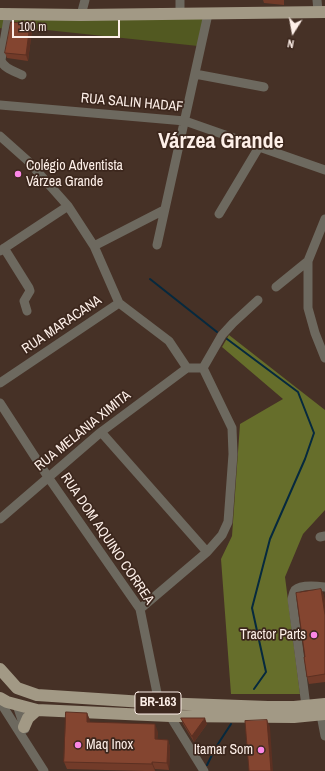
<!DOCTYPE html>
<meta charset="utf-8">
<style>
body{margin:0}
#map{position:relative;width:325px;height:771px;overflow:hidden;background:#463126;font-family:"Archivo Narrow",sans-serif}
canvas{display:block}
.north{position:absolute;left:273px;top:12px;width:40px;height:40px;-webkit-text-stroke:3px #3c271d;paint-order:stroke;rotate:191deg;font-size:11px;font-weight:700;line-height:16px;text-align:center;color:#fdefe8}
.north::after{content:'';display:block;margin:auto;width:14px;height:18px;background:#fdefe8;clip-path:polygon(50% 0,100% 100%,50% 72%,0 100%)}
.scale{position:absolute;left:12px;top:20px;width:108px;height:18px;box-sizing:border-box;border:2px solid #fdefe8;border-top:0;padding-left:5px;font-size:12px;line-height:14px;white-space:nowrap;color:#fdefe8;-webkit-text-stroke:3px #3c271d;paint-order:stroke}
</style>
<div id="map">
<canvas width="325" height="771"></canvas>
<div class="north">N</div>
<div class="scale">100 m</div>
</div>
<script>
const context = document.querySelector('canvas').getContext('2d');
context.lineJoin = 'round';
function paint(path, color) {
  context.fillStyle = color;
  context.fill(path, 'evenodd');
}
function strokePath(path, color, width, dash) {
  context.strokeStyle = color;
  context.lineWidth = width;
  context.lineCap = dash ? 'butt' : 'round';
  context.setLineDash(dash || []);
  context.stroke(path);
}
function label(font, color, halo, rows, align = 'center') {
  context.font = font + ' "Archivo Narrow",sans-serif';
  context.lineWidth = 3.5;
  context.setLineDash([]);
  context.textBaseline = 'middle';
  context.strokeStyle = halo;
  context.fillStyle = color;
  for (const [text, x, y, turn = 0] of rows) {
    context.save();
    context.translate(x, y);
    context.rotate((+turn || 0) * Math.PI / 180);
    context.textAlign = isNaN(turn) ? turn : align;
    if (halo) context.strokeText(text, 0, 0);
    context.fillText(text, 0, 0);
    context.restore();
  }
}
paint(new Path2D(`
 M0,17L203,19L198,46L9,26L8,30L0,28Z`), '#525921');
paint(new Path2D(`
 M229,335L325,410V510L303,534L285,577L300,694H231L221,559L232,536L240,424L283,399L222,347Z`), '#666e2b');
strokePath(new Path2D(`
 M150,279L217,332
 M227,339L298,392L314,433L305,459L270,539L252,608L266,672L254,689
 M207,765L216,747L231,724`), '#06293e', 2);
strokePath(new Path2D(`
 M180,0V13
 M317,0L318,11
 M9,13L1,60C3,68 14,71 22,75
 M81,15L85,0
 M195,74L264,87
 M0,105L185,121L325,170
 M0,136L28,161L68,206L94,246L119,303L169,341L187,368
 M219,214L259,147
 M157,245L208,14
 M94,246L164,210
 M4,248L29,288L30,291L24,301L27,311
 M0,251L68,206
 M308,261V308L315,333L325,358
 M276,287L308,261L325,219
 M203,368L222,335L233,323L258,300
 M0,383L119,303
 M0,403L48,477L140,609L159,703
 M101,432L207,552
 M0,519L101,432L187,368
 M320,537L325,536
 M140,609L207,552L222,535L228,522L233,454L232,428L203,368H187
 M0,702L44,771
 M17,705L25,729
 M306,706L292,599C293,596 293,593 295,590C301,584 318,586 325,587
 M321,715L325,736
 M170,716L204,771`), '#6d695f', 9);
strokePath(new Path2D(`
 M0,14L81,15L325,12
 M0,669L17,688L37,695L159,703L268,707H294L325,704
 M0,698L7,702L37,710L170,716L294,717L325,714
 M24,727L28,718L37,710`), '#a29985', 12);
paint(new Path2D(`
 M263,0H284V5L264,3Z
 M30,24L32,30L28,61L7,58L5,53Z
 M321,589L324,596L325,605V682L309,684L307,677L305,657Z
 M87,713L90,722L158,732L157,739L168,740L170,747L169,770L155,769V771H144L67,769L64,762Z
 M181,718L207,724L194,742L183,724Z`), '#723b29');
paint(new Path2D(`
 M30,24L32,30L28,61L26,55Z
 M321,589L324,596L325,605V615Z
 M87,713L90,720L89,729L87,722Z
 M205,718L207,724L194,742L192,736Z
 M267,720L270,727L273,771H271Z
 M155,724L158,732L157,747L155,739Z
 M168,740L170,747L169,770L167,763Z
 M152,762L155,769V771L152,764Z`), '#5c3022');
const building = new Path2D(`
 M11,22L30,24L26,55L5,53Z
 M321,589L325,615V674L307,677L304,657H305L296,593Z
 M66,712L87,713V722L155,724V739L168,740L167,763L152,762V764L64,762Z
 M181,718H205L192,736Z
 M267,720L271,771H249L245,721Z`);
paint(building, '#844530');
strokePath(building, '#5c3022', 1);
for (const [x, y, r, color] of [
 [18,174,4,"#fb87e5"],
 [314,635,4,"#fb87e5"],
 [78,745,4,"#fb87e5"],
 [261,750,4,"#fb87e5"]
]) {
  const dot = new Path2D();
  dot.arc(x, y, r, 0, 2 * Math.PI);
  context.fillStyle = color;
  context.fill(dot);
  strokePath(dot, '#3c271d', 1.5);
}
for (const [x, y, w] of [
 [158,703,46]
]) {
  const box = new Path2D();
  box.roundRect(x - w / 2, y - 11, w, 22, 3);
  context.fillStyle = '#3c271d';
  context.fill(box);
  strokePath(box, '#fdefe8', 1);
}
label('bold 13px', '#fdefe8', null, [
 ["BR-163",158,703]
]);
label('14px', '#fdefe8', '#3c271d', [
 ["RUA SALIN HADAF",132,103,5],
 ["RUA MARACANA",62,325,-34],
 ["RUA MELANIA XIMITA",83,431,-39],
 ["RUA DOM AQUINO CORREA",107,539,56]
]);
label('14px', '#fdefe8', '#3c271d', [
 ["Colégio Adventista",26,166],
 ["Várzea Grande",26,182],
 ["Tractor Parts",306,635,"right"],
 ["Maq Inox",86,745],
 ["Itamar Som",253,750,"right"]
], 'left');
label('bold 22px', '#fdefe8', '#3c271d', [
 ["Várzea Grande",221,142]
]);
</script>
